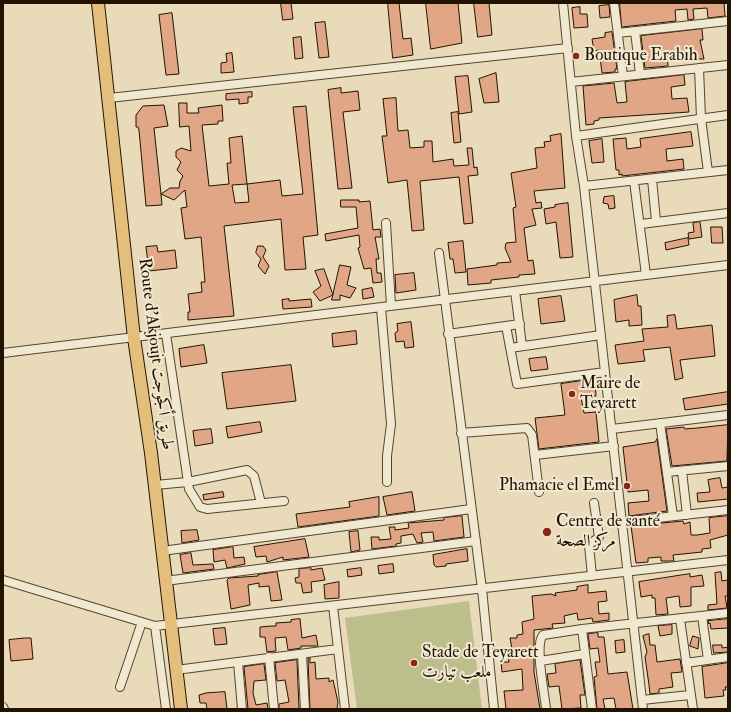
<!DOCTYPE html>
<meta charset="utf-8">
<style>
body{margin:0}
#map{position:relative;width:731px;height:712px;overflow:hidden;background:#e9dbba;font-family:"IM FELL Double Pica",serif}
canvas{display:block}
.frame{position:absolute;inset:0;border:4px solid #221300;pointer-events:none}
</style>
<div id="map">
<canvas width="731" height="712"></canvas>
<div class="frame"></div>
</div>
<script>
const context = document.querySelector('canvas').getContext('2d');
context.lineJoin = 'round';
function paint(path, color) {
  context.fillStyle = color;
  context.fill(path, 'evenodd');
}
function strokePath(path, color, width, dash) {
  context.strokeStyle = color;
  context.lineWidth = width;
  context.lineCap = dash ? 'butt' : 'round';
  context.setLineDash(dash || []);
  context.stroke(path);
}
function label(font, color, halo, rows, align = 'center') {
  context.font = font + ' "IM FELL Double Pica",Amiri,serif';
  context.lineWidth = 4;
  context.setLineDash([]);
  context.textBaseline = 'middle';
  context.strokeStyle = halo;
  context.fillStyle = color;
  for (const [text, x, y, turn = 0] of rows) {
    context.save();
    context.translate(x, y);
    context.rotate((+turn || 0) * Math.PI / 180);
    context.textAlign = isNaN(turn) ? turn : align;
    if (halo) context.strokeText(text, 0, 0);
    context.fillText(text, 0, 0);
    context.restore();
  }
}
paint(new Path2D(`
 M469,601L482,709H357L345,618Z`), '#bcbe8c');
const building = new Path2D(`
 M281,3H291L293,19L283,20Z
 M388,3H399L403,39L411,38L413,55L393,58Z
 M426,3H458L462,43L431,49Z
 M474,3H489L492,35L478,37Z
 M620,3H724L725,16L708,18L707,8L693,9L694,19L688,20L687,9L675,10L676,21L622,27Z
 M609,5L610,17L600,18L599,6Z
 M580,7V14H587L588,27L574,28L572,8Z
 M172,13L179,74L166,75L159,15Z
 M325,22L329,57L319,58L315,23Z
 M702,29L703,40H700L704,59H695V56L680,58V51L667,53L668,66L645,68L641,36Z
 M612,32L617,69H615V72L602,73L599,50L594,51L592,39L605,37V33Z
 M301,37L303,58L295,59L293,38Z
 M232,53L234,72L221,73V63L227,62L226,54Z
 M496,73L499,102L484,103L479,79Z
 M684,75L685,85L671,87L672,99L687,98L689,112L599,118V120L594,121V124L586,125L583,86L614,83L617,103L627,102L625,82Z
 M468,76L472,112L459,114L455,77Z
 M341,88V93L358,91L360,110L343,112L352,188L338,189L328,90Z
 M252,92V97H248V103L239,104V99L226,100V94Z
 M396,98L398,131L408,130L410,148L424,147V141H432L433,162L453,159L454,166L469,165L467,148H472L474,168L477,167L478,175L468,176L473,223L464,224L459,177L420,181L424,230L412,231L407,180L388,183L382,136H387L383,99Z
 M179,103H187V113H199L198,108L222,105L223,121H218V124L202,125L209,186L229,184L227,163H231L229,138L242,136L247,184L232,185L235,203L249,202L247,184L280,180L282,196L303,194L293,107L306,106L318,235L303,237L306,269L285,270L281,219L224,226L234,316L188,320V312H190L188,294L202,292L201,282H205L201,237L185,239L181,208L187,207L185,190L174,200L161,194L162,205L146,206L139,130L138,127H136V115L143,106L164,105L168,126L154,128L161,194L170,188H179L180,181L183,176L177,170L181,162L176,157V151L181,148L191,151L189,126L180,127Z
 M458,112L461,142L454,143L451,113Z
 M691,132L693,146L666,149L667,161L683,159L684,169L622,176V174L619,175V170H616L613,139L626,138L627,149L641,147L640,139Z
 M561,134L565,188L534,191L536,203L541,202L542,208L532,209L536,225L524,228L528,261L533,260L535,274L519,275V277L491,280V283L468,285L467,269L497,265V263L511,262L505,248L506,243L516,242L513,208L516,207L511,173L537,168L535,148L545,147L544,142L551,141L550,136Z
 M602,139L604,162L592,163L589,141Z
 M614,196L615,208L609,209L608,204L603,203L604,197Z
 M341,200H359V202L370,201L373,230L380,229L381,237H375L379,259H376L377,273H381L382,282L373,283L371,268L364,269L358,248L360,247L359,235L326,241L325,234L358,228L356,207H341Z
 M568,203L573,257L560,258L556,222L546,224L544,209L555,207V205Z
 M700,222L702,237L689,239L688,233L694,232L693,223Z
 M711,227H722L723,243H712Z
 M688,238L689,245L666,250L665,243Z
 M463,241L466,272L455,273L453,259H450L448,243Z
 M157,246L158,252L175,250L177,268L149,271L146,247Z
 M258,246H263L266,250L263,257L269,266L265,274L258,266L261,259L256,253Z
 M340,265L351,267L347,285L356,288L350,298L340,295V300H332Z
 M324,269L333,295L320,301L313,292L321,286L315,271Z
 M414,273L416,290L396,293L395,275Z
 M372,288L374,297L363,299L362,290Z
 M637,295L638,306H641L642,325L629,326V320L616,322L614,300Z
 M561,296L565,321L541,324L538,299Z
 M289,299V301L311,299L312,307L283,309L282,300Z
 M675,315L677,329L712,325L715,356L680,360L683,378L675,380L670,347L643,350L645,361L618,364L615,345L644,341L642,329L668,327L667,316Z
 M411,322L414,347L405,348L404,341L396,342L395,333L398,331L397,324Z
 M356,331L357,344L333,347L332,334Z
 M204,345L207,363L181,367L179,349Z
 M546,357L548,369L531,371L529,359Z
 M291,365L296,401L227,409L222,373Z
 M595,379L596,396L581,397L584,413L596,412L599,442L539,449L535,418L565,415L561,384Z
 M728,392V404L685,410L683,399Z
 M260,422L262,432L228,438L226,427Z
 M728,425L727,461L672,466L666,429L684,427L685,429L697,428Z
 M211,429L213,443L195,446L193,431Z
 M657,439L667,511L629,516L628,503L649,501L648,490L628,492L623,447L655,442Z
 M720,478L722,488L728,487V499L698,502L697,493L710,492L708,480Z
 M223,492L224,497L204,500L203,495Z
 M412,492L415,511L387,515L383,497Z
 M379,497V516L298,527L296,514L350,507L349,502Z
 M462,516L464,537L434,541L433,532L421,533L423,542L417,543L413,534L401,536V543L396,544V546L372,549L371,537H379V540L391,539L389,527H395V530L409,528L408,523L444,520V518Z
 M728,516V535L710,540L711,548L702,549V552L673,555L674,561H661V557L648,558V562L636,563L631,526L683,521L684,524L690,522L691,535H697L710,533L709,518Z
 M197,530L199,540L182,543L181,531Z
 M358,531L360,550L351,552L349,532Z
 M305,539L309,557L283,560V557L267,562L266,556L256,557L254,547Z
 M233,547L234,558L244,557L245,564L227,568L225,560L214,562L213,550Z
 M467,549L468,561L446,564V566L436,567L434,565L433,555Z
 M191,553L193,565L213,564L214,569L183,573L180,555Z
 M393,564L394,572L379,574L378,566Z
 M311,568V570L322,568L325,580L311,582L312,592L303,593L301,583H296L295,578L299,577V569Z
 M361,568L362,575L348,577L347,570Z
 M277,572L282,600L271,601L269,586L259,587V583L248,585L250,605L231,609L227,580L229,578L258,576V575Z
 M721,572L722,581L728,580V596H725L727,608L708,610V605L717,604L715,573Z
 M690,574V577L702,575L704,586L691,587V606L680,607L679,596L666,598L668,614L656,615L655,598H652V595L641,597L639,582Z
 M339,582V598L325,599L324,585Z
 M588,585V593L606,591L607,601L598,602L599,614L609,613V620L593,622L592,618L578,620L577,613L564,616L565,623L552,624L553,628L534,630V672L540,709H506L504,691L523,690L522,669L502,672L501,662H509L507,649H512L510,638H517V635L523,634L522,622L534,619L532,596L551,594L556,596L555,593L577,590V587Z
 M300,619L302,638L316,635L318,646H301V648L288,650L286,637L275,638L276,651L267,652L265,637H260V627L272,626H276V623L291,622V620Z
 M728,619V628L711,629L710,623L709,624L708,621Z
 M672,625V634L660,636L658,626Z
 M225,628L227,644L215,645L213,629Z
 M598,633V637H604L608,674L627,672L633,709H616L614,698L603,699L605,709H597L594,677L597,676L595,662H600L598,648L590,649L588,634Z
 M649,634L650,645H655L657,662L680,659L682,672L671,673L673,687L659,689V693L650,694L649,685L645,657L647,652L643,636Z
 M693,636L699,638L698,649L690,646Z
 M25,638H31L33,659L11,661L9,640Z
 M624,640L625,652L616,653L615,641Z
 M713,645H722V648L728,647V652L714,653Z
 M310,658V663L315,662L316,679L329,678V682L333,680L338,702L337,709H310L308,659Z
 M297,660L299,709H279V704L289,702L285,680L277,681L275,663Z
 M580,660L585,695H580L581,708L562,709L559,686L549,687L547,674L556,673L555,664Z
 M728,663V687H725L726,690H723L724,696L705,698L702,667Z
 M264,664L266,680L254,681L253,693L256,705L267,703L268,709H248L244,667Z
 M225,692L227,709H207L206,703H200L199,695L206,693Z`);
paint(building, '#e1a686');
strokePath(building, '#221300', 1);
const minor = new Path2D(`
 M563,3L576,136L584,186L643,709
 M614,3L623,76
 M635,31L640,74
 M618,33L728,21
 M699,68L701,118L708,172
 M571,82L728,65
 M109,98L568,48
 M576,136L728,115
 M652,179L656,221
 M634,181L646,275
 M584,186L728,170
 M386,223L391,306
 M641,224L728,213
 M439,253L482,589L494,709
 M515,291L522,346
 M381,308L391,424L387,456V482
 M506,326L517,384L605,372
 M166,334L189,489L200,507L207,509L284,501
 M448,334L520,324
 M510,348L601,335
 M3,353L728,265
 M660,423L673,516
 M612,429L728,415
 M461,433L527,428L532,435L539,492
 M535,455L614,446
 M682,471L687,515
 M667,472L728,466
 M155,485L188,482L247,470L254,476L261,503
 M622,522L728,510
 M162,551L471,509
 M592,576L589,545L599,537L594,503
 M3,580L155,626L728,560
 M165,581L476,541
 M333,606L345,709
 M702,616L708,660
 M680,619L693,709
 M155,626L166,709
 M582,629L592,709
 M302,654L305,709
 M269,657L274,709
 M540,661L585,654
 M238,662L242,709
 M686,663L728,657
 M176,670L338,649
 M120,687L142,622
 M642,700L690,695
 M3,707L4,709
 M546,709C545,695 534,645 543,635L582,629L728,613`);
const highway = new Path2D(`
 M98,3L134,338L151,453L181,709`);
strokePath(minor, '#54452e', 10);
strokePath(highway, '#221300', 14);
strokePath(minor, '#f1e8d2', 8);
strokePath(highway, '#e4be7d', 12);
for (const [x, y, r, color] of [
 [576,56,4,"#8f2418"],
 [572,394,4,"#8f2418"],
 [627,486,4,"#8f2418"],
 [547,532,5,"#8f2418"],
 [414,663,4,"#8f2418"]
]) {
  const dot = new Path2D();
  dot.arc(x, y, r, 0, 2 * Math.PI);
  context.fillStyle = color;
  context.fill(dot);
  strokePath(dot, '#f1e8d2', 1.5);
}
label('17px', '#221300', '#f1e8d2', [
 ["Boutique Erabih",584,56],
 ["Maire de",580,384],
 ["Teyarett",580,404],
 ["Phamacie el Emel",619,486,"right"],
 ["Centre de santé",556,522],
 ["مركز الصحة",556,542],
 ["Stade de Teyarett",422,653],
 ["ملعب تيارت",422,673]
], 'left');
label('17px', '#221300', '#f1e8d2', [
 ["Route d'Akjoujt طريق أكجوجت",155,354,83]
]);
</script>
